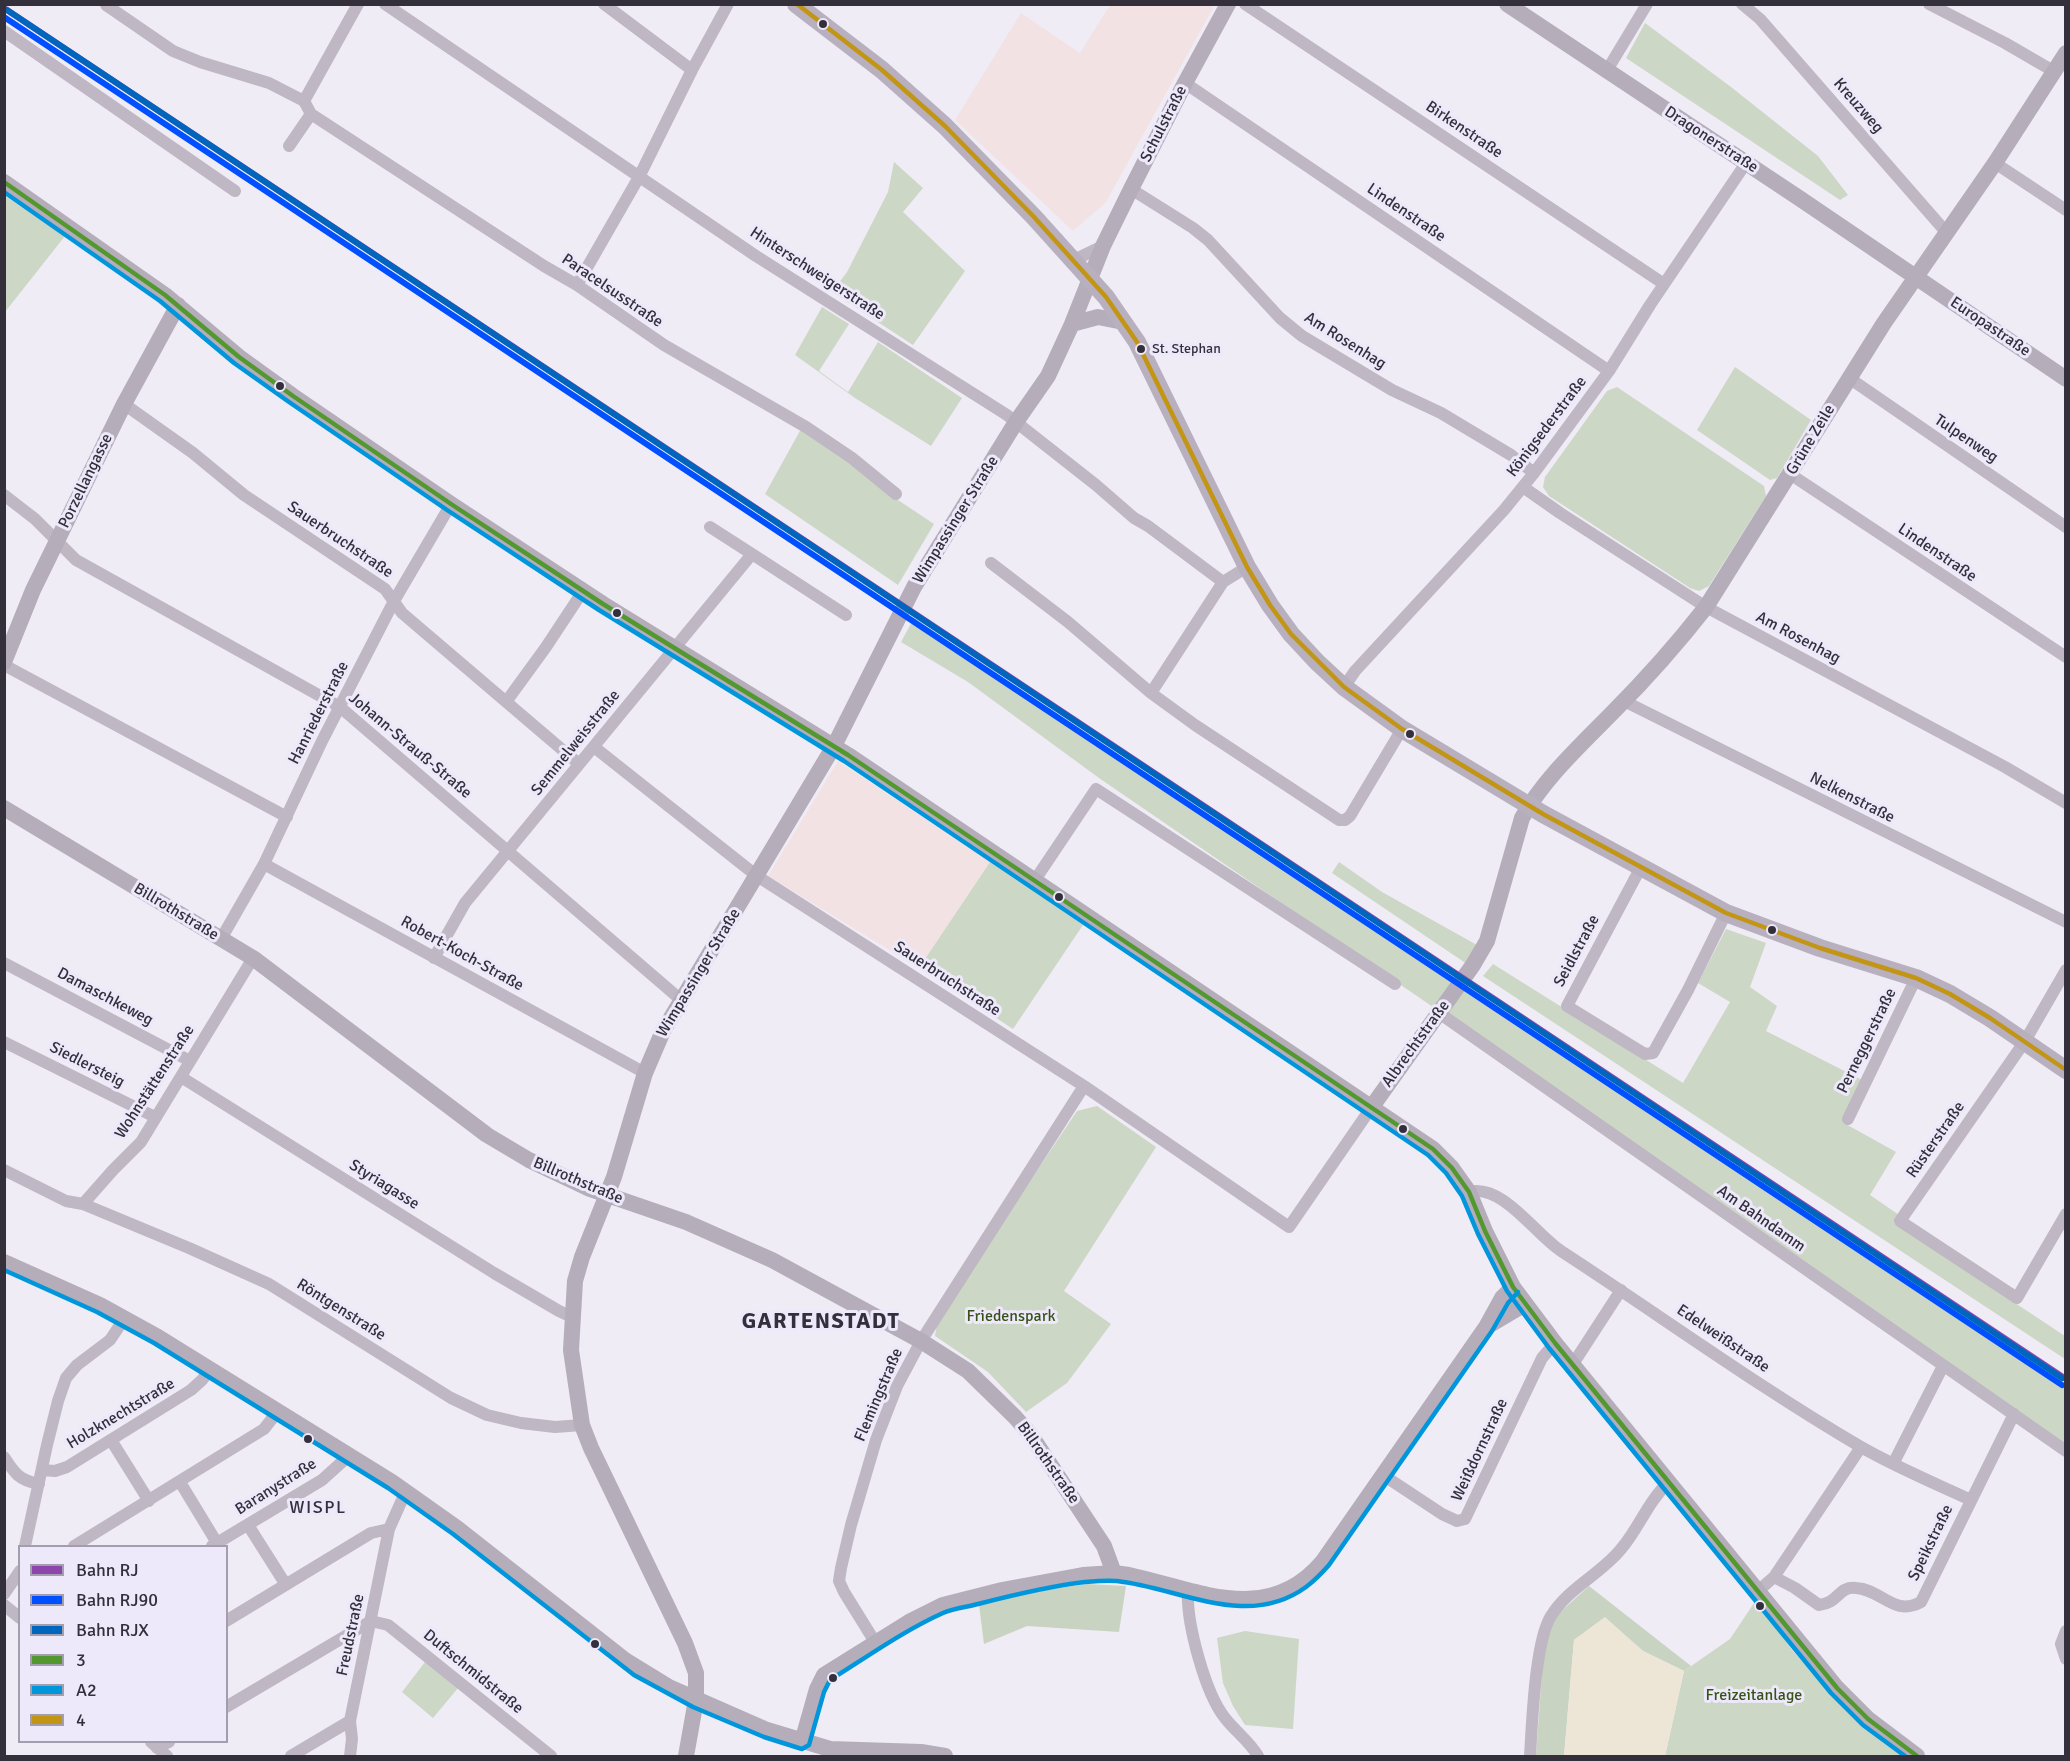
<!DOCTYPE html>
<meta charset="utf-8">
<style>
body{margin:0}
#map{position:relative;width:2070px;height:1761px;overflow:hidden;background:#efecf6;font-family:Signika,sans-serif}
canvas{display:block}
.frame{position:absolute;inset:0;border:6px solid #33303c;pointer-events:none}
.legend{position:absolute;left:18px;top:1545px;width:210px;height:198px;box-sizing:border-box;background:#ede8fa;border:2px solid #a39eae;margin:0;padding:8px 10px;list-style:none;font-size:18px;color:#33303c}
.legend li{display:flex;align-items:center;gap:12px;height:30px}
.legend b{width:30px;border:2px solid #a39eae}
</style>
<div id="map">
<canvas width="2070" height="1761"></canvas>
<div class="frame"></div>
<ul class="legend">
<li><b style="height:8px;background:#8e44ad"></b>Bahn RJ</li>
<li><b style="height:8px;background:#0050ff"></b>Bahn RJ90</li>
<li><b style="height:8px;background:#0065bd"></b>Bahn RJX</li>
<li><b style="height:8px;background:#52982f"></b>3</li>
<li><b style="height:8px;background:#0096dc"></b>A2</li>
<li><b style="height:8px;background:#c29515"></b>4</li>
</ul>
</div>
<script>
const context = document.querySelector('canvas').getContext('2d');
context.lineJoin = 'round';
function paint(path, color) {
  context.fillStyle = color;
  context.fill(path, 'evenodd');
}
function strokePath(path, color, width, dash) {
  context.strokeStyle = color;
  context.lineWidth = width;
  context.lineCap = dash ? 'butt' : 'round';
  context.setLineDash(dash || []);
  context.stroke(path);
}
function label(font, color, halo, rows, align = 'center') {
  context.font = font + ' Signika,sans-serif';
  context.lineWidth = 6;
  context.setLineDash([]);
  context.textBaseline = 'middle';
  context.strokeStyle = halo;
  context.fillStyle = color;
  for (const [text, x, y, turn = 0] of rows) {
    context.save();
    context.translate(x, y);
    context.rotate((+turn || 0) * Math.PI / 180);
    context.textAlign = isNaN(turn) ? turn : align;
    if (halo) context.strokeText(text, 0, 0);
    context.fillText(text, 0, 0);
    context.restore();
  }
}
paint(new Path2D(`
 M1208,4L1213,8L1106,202L1073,231L955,120L1021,13L1080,53L1110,5Z
 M838,761L990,862L919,968L768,876Z`), '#f2e2e4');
paint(new Path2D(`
 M1645,23L1731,87L1818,156L1848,195L1840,200L1626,58Z
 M894,162L923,188L903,212L965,271L913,345L832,292L847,272L888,192Z
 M5,196L65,236L5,312Z
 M822,307L849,324L819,371L848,392L878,342L962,398L931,446L855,398L795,355Z
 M1735,367L1811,420L1777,478L1770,480L1697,430Z
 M1617,387L1764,486L1766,496L1709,586L1699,591L1690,588L1549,496L1543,487L1545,477L1607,391Z
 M801,429L850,460L886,492L934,524L898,585L765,494Z
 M914,618L1031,700L2065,1386V1448L1430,1005L1099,778L968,682L901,642Z
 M990,862L1083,925L1013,1029L919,968Z
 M1339,862L1382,892L1477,945L1467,964L1332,873Z
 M1726,929L1766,943L1750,987L1777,1006L1766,1031L1866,1082L1844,1123L1896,1152L1870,1195L1899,1215L1894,1223L2065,1336V1359L1483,976L1493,964L1683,1083L1730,1002L1698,983Z
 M1097,1106L1156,1147L1064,1291L1111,1324L1067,1383L1026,1412L988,1372L935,1336L937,1324L971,1269L1077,1111Z
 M1756,1600L1792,1650L1853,1718L1905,1756H1665L1684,1671L1730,1639Z
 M1245,1631L1299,1639L1293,1729L1245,1725L1233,1706L1223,1683L1217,1638Z
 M425,1662L458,1688L433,1718L402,1692Z`), '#ccd7c6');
paint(new Path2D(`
 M1087,1584L1126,1586L1119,1632L1027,1626L984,1644L979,1605L1045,1590Z
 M1589,1586L1691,1666L1684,1671L1643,1651L1604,1618L1574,1640L1564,1756H1536L1544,1645L1557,1615Z`), '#c8d4c1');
paint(new Path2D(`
 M1605,1617L1643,1651L1684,1671L1665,1756H1564L1574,1640Z`), '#ede6d6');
strokePath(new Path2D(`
 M385,4L756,256L1007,415L1096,485L1134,518L1148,526L1223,582
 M604,4L692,70
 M1245,4L1664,284
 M1742,4L1760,19L1946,232
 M1929,4L2005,43L2055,72
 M106,5L173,51L200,62L269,83L304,101
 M4,31L235,191
 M1606,72L1647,4
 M1185,83L1609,371
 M311,114L544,266L577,285L664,345L806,427L852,458L896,494
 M289,146L311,114L304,101L358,4
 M1995,163L2066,210
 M1131,189L1193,228L1208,240L1280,318L1302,336L1392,390L1441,413L1511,455L1534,473
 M1074,260L1103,246
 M577,285L639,177L692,70L728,4
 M1849,378L2066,527
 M124,404L193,453L244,495L385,589L402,613L579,764
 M1790,474L2066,657
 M1523,487L1560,513L1706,607L2005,767L2066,803
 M4,495L35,519L76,560L340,707L680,999
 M710,527L752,554
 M991,563L1068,622L1151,693L1195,725L1339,820H1345L1350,816L1402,729
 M4,665L287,817
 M1344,687L1355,671L1504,510L1534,473L1609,371L1650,305L1746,163
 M1151,693L1223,582L1247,567
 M1625,700L1632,705L2066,922
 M506,702L546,647L583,591
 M594,747L757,876L1084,1086L1289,1227L1371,1108
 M264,864L645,1073
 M1641,867L1567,1006L1645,1054L1653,1053L1688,990L1726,913
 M1035,880L1096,789L1395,984
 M221,939L264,864L322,741L394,601L451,504
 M434,958L465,903L752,554L846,615
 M4,963L190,1061
 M2066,970L2025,1041L1900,1221L2017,1298L2066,1214
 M1439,1013L2066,1451
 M4,1042L155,1117
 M181,1077L494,1273L559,1311L572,1317
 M1848,1119L1916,978
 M4,1170L66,1201L83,1204L113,1170L141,1142L253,958
 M1469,1192C1502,1183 1535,1234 1561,1251C1661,1316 1757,1386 1861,1447C1896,1467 1934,1483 1971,1500
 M83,1204L189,1248L269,1284L451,1398L487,1415L521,1423L555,1427L582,1425
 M1573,1364L1621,1290
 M111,1440L149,1501
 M4,1457C15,1474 19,1480 39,1484
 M1893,1464L1943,1366
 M42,1470L55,1471L67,1467L191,1390L202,1380L210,1370
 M1383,1475L1442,1514L1457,1521L1465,1519L1542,1358L1555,1343
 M180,1482L217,1543
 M248,1525L286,1585
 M25,1546L47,1445L58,1401L66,1378L77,1365L110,1340L124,1319
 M74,1546L264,1429L278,1411
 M212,1546L322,1480L343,1461L347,1454
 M1774,1577L1795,1588L1819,1605C1839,1603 1838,1586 1856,1588C1881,1589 1894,1617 1921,1602L2014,1414
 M1188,1590C1186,1622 1205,1693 1225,1718C1235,1731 1250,1742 1258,1756
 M1758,1591L1774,1577L1861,1447
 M4,1594L20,1571
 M4,1605L20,1618
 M226,1621L371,1533L389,1529
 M2066,1631L2061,1644L2066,1659
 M875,1642L844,1592L839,1581L841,1568L851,1525L876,1440L897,1386L921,1341L1084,1086
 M226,1707L371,1621L388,1625L551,1756
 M350,1721L352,1739L350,1756
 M151,1742L167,1756
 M157,1748L169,1742
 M291,1756L350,1721L389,1529L406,1491
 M1530,1756C1532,1724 1535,1641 1551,1616C1568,1588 1601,1574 1621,1549C1639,1528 1648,1501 1669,1482`), '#bfb7c3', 12);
strokePath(new Path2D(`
 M1507,4L1799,198L2066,379
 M4,182L165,295L239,357L293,396L451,504L603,604L848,755L1433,1149L1452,1168L1469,1192L1485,1231L1513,1287L1555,1343L1837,1688L1868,1719L1917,1756
 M1072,324L1098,317L1123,322
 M4,662L33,590L124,404L178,305
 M4,808L253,958L487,1135L529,1160L590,1189L686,1222L772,1260L921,1341L968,1371L1015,1417L1030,1434L1104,1546L1114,1573
 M1371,1108L1473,965L1487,941L1522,818C1545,777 1582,744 1614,711C1647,678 1677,644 1706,607L1884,323L1995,163L2066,53
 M4,1262L100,1305L158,1337L392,1482L457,1528L625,1660L669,1687L767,1730L830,1749L921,1752L945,1756
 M1486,1327L1525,1304
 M802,1742L817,1689L824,1675L909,1622L943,1605L1002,1590L1083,1575L1114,1573L1129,1575C1198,1590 1268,1627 1323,1561L1486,1327L1502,1298L1513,1287
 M686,1756L696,1700V1673L685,1643L591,1448L582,1425L571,1350L575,1281L582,1257L614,1177L645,1073L663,1031L834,746L914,587L1016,422L1048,376L1072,324L1103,246L1131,189L1185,83L1228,4`), '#b5adba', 16);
strokePath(new Path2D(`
 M796,4L882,70L945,126L1034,217L1106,297L1137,342L1247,567L1270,605L1291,634L1317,662L1344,687L1402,729L1543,814L1726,913L1820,948L1916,978L1950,994L1990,1018L2066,1070`), '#b8b0bf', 18);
strokePath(new Path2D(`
 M4,182L165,295L239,357L293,396L451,504L603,604L848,755L1433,1149L1452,1168L1469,1192L1485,1231L1513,1287L1555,1343L1837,1688L1868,1719L1917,1756`), '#52982f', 4.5);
strokePath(new Path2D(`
 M4,192L160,301L234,363L289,402L447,510L599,610L844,761L1428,1155L1446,1173L1462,1196L1478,1234L1507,1291L1549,1348L1831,1693L1863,1725L1905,1756
 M4,1270L97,1312L154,1343L388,1488L453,1534L634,1675L693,1707L764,1737L802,1749L809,1745L824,1692L830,1680C867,1657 903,1631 943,1613C954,1608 967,1607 978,1604C1013,1595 1050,1586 1085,1582C1096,1581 1107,1580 1117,1581C1180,1588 1247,1630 1306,1587C1314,1581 1322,1573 1329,1565L1492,1331L1508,1303L1518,1292`), '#0096dc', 4.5);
strokePath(new Path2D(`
 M797,4L882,70L945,126L1034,217L1106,297L1137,342L1247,567L1270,605L1291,634L1344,687L1402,729L1543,814L1726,913L1820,948L1916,978L1950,994L1990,1018L2066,1070`), '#c29515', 4.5);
strokePath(new Path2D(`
 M4,8L2066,1379`), '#8e44ad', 6);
strokePath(new Path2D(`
 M4,17L2062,1385`), '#0050ff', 6);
strokePath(new Path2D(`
 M7,10L2062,1378`), '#0065bd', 6);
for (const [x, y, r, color] of [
 [823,24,5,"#33303c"],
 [1141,349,5,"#33303c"],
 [280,386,5,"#33303c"],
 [617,613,5,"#33303c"],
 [1410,734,5,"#33303c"],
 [1059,897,5,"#33303c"],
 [1772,930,5,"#33303c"],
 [1403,1129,5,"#33303c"],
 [308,1439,5,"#33303c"],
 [1760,1606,5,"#33303c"],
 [595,1644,5,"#33303c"],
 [833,1678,5,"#33303c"]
]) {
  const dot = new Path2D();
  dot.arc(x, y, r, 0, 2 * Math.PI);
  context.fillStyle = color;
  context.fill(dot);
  strokePath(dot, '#ede8fa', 2);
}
label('14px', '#33303c', '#ede8fa', [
 ["St. Stephan",1152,349]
], 'left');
label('16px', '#33303c', '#ede8fa', [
 ["Kreuzweg",1858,106,49],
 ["Schulstraße",1164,124,-63],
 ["Birkenstraße",1464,130,34],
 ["Dragonerstraße",1711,140,33],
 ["Lindenstraße",1406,213,34],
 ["Hinterschweigerstraße",817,274,33],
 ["Paracelsusstraße",612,291,34],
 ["Europastraße",1990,327,34],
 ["Am Rosenhag",1345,341,32],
 ["Königsederstraße",1547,427,-53],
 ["Tulpenweg",1966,439,34],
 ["Grüne Zeile",1811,440,-59],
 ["Porzellangasse",86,481,-64],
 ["Wimpassinger Straße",956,520,-58],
 ["Sauerbruchstraße",340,540,34],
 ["Lindenstraße",1937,553,34],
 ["Am Rosenhag",1798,638,28],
 ["Hanriederstraße",319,713,-63],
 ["Semmelweisstraße",576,743,-51],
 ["Johann-Strauß-Straße",410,746,40],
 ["Nelkenstraße",1852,798,27],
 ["Billrothstraße",176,912,31],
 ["Seidlstraße",1577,951,-62],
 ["Robert-Koch-Straße",462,954,29],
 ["Wimpassinger Straße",699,973,-59],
 ["Sauerbruchstraße",947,979,33],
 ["Damaschkeweg",105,997,28],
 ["Perneggerstraße",1867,1041,-64],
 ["Albrechtstraße",1416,1044,-54],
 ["Siedlersteig",87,1065,27],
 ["Wohnstättenstraße",155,1082,-57],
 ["Rüsterstraße",1936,1140,-55],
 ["Billrothstraße",578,1181,23],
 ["Styriagasse",384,1185,32],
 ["Am Bahndamm",1761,1219,35],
 ["Röntgenstraße",341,1310,32],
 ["Edelweißstraße",1723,1339,34],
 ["Flemingstraße",879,1395,-67],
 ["Holzknechtstraße",121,1414,-31],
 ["Weißdornstraße",1480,1450,-65],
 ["Billrothstraße",1048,1463,55],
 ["Baranystraße",276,1487,-32],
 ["Speikstraße",1931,1543,-64],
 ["Freudstraße",351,1635,-78],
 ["Duftschmidstraße",473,1672,39]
]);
label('16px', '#365315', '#ede8fa', [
 ["Friedenspark",1011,1317],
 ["Freizeitanlage",1754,1696]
]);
context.letterSpacing = '1.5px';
label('18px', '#33303c', '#ede8fa', [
 ["WISPL",318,1508]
]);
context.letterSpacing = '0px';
context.letterSpacing = '1.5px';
label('bold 22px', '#33303c', '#ede8fa', [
 ["GARTENSTADT",821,1322]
]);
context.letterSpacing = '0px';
</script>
